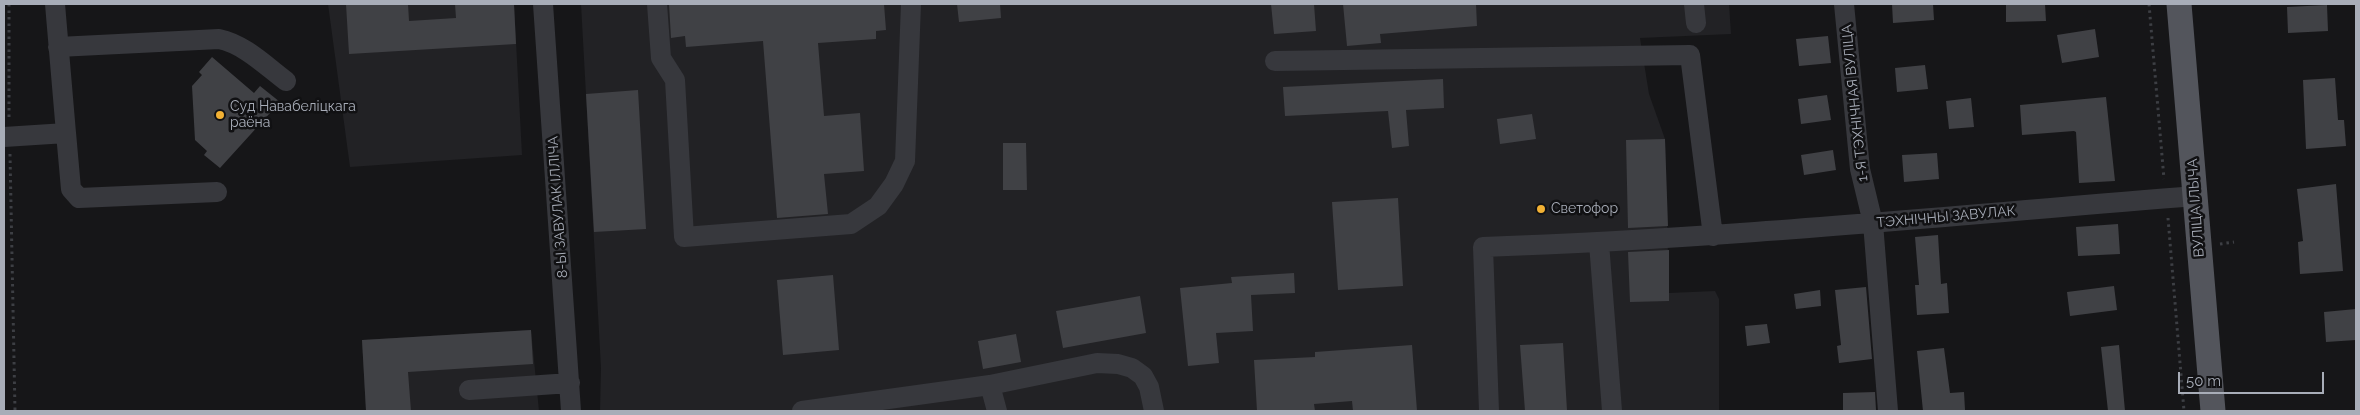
<!DOCTYPE html>
<meta charset="utf-8">
<style>
body{margin:0}
#map{position:relative;width:2360px;height:415px;overflow:hidden;background:#161618;font-family:Raleway,sans-serif}
canvas{display:block}
.frame{position:absolute;inset:0;border:5px solid #a8adb8;pointer-events:none}
.scale{position:absolute;left:2178px;top:372px;width:146px;height:22px;box-sizing:border-box;border:2px solid #a8adb8;border-top:0;padding-left:6px;font-size:15px;line-height:18px;white-space:nowrap;color:#a8adb8;-webkit-text-stroke:4px #111113;paint-order:stroke}
</style>
<div id="map">
<canvas width="2360" height="415"></canvas>
<div class="frame"></div>
<div class="scale">50 m</div>
</div>
<script>
const context = document.querySelector('canvas').getContext('2d');
context.lineJoin = 'round';
function paint(path, color) {
  context.fillStyle = color;
  context.fill(path, 'evenodd');
}
function strokePath(path, color, width, dash) {
  context.strokeStyle = color;
  context.lineWidth = width;
  context.lineCap = dash ? 'butt' : 'round';
  context.setLineDash(dash || []);
  context.stroke(path);
}
function label(font, color, halo, rows, align = 'center') {
  context.font = font + ' Raleway,sans-serif';
  context.lineWidth = 5;
  context.setLineDash([]);
  context.textBaseline = 'middle';
  context.strokeStyle = halo;
  context.fillStyle = color;
  for (const [text, x, y, turn = 0] of rows) {
    context.save();
    context.translate(x, y);
    context.rotate((+turn || 0) * Math.PI / 180);
    context.textAlign = isNaN(turn) ? turn : align;
    if (halo) context.strokeText(text, 0, 0);
    context.fillText(text, 0, 0);
    context.restore();
  }
}
paint(new Path2D(`
 M328,4H514L522,155L350,167Z
 M581,4H1729L1731,34L1640,38L1649,94L1665,139L1669,293L1715,291L1719,299V411H600L601,368Z
 M531,330L539,411H366L362,340Z`), '#222225');
paint(new Path2D(`
 M346,4H408L409,21L456,18L455,4H514L516,44L349,54Z
 M669,4H884L886,30L876,31V39L818,43L824,116L860,113L864,171L824,174L828,214L777,218L763,41L686,47L685,36L671,38Z
 M957,4H1000L1001,18L959,22Z
 M1271,4H1314L1316,31L1274,34Z
 M1343,4H1476L1477,26L1380,34L1381,43L1347,46Z
 M1892,4H1933L1934,20L1893,23Z
 M2006,4H2045L2046,21L2006,22Z
 M2327,5L2328,31L2288,33L2287,7Z
 M2095,29L2099,57L2062,63L2057,35Z
 M1828,36L1831,63L1799,66L1796,39Z
 M212,57L254,93L260,86L280,102L220,168L204,155L207,151L195,140L192,86L202,75L199,72Z
 M1925,65L1928,89L1897,92L1895,68Z
 M2335,78L2338,120H2344L2346,146L2306,149L2303,80Z
 M1443,79L1444,108L1406,110L1409,146L1392,148L1388,111L1285,116L1283,87Z
 M638,90L646,229L594,232L586,94Z
 M1827,95L1831,120L1801,124L1798,99Z
 M2106,97L2115,181L2079,183L2076,132L2074,131L2022,135L2020,105Z
 M1971,98L1974,127L1949,129L1946,101Z
 M1532,114L1536,139L1500,144L1497,119Z
 M1665,139L1668,226L1628,228L1626,140Z
 M1003,143H1026L1027,190H1003Z
 M1833,150L1836,170L1804,175L1801,155Z
 M1937,153L1939,179L1904,182L1902,155Z
 M2336,184L2343,271L2300,274L2298,242L2303,241L2297,189Z
 M1398,198L1403,286L1338,290L1332,202Z
 M2118,224L2120,254L2078,256L2076,227Z
 M1938,235L1941,284L1947,283L1949,313L1917,315L1915,285H1919L1915,237Z
 M1669,250V301L1630,302L1628,252Z
 M1294,273L1295,293L1251,295L1253,331L1216,333L1219,363L1188,366L1180,288L1232,283L1231,277Z
 M833,275L839,350L783,355L777,280Z
 M2114,286L2117,310L2070,316L2067,292Z
 M1866,287L1872,359L1839,363L1837,346L1841,345L1835,290Z
 M1820,290L1821,306L1796,309L1794,294Z
 M1140,296L1146,333L1063,348L1056,311Z
 M2356,309V340L2326,342L2324,312Z
 M1767,324L1770,343L1747,346L1745,326Z
 M531,330L533,364L408,372L411,411H366L362,340Z
 M1016,334L1021,362L983,369L978,341Z
 M1563,343L1567,411H1525L1520,345Z
 M1412,345L1417,411H1353L1352,401L1314,404L1315,411H1257L1254,360L1315,357V352Z
 M2119,345L2125,411H2108L2101,347Z
 M1944,348L1950,393L1964,392L1965,410L1923,411L1917,351Z
 M1875,392L1876,410L1843,411V393Z`), '#404145');
strokePath(new Path2D(`
 M9,4V118
 M2149,4L2164,179
 M10,154L15,411
 M2168,218L2184,411
 M2220,244L2234,242`), '#3d3f44', 3, [2.5, 4]);
strokePath(new Path2D(`
 M543,4L571,411
 M657,4L661,58L675,80L684,237L851,224L878,206L894,184L905,161L911,4
 M1694,4L1696,23
 M1844,4L1860,169L1873,223L1888,411
 M58,47L219,39C244,44 266,66 286,81
 M1275,61L1690,55L1713,236
 M66,133L71,189L79,198L217,192
 M4,137L66,133L55,4
 M1599,243L1612,411
 M990,385L997,411
 M469,390L570,383
 M802,411L990,385L1097,363L1118,364L1132,368L1143,376L1149,387L1154,411
 M1489,411L1483,247C1721,239 1958,215 2195,196`), '#37383d', 20);
strokePath(new Path2D(`
 M2179,4L2213,411`), '#53555c', 25);
for (const [x, y, r, color] of [
 [220,115,5,"#f2b134"],
 [1541,209,5,"#f2b134"]
]) {
  const dot = new Path2D();
  dot.arc(x, y, r, 0, 2 * Math.PI);
  context.fillStyle = color;
  context.fill(dot);
  strokePath(dot, '#111113', 2);
}
label('14px', '#a8adb8', '#111113', [
 ["1-Я ТЭХНІЧНАЯ ВУЛІЦА",1855,103,-96],
 ["8-Ы ЗАВУЛАК ІЛЛІЧА",558,207,-94],
 ["ВУЛІЦА ІЛЬІЧА",2196,208,-94],
 ["ТЭХНІЧНЫ ЗАВУЛАК",1946,217,-5]
]);
label('14px', '#a8adb8', '#111113', [
 ["Суд Навабеліцкага",230,107],
 ["раёна",230,123],
 ["Светофор",1551,209]
], 'left');
</script>
